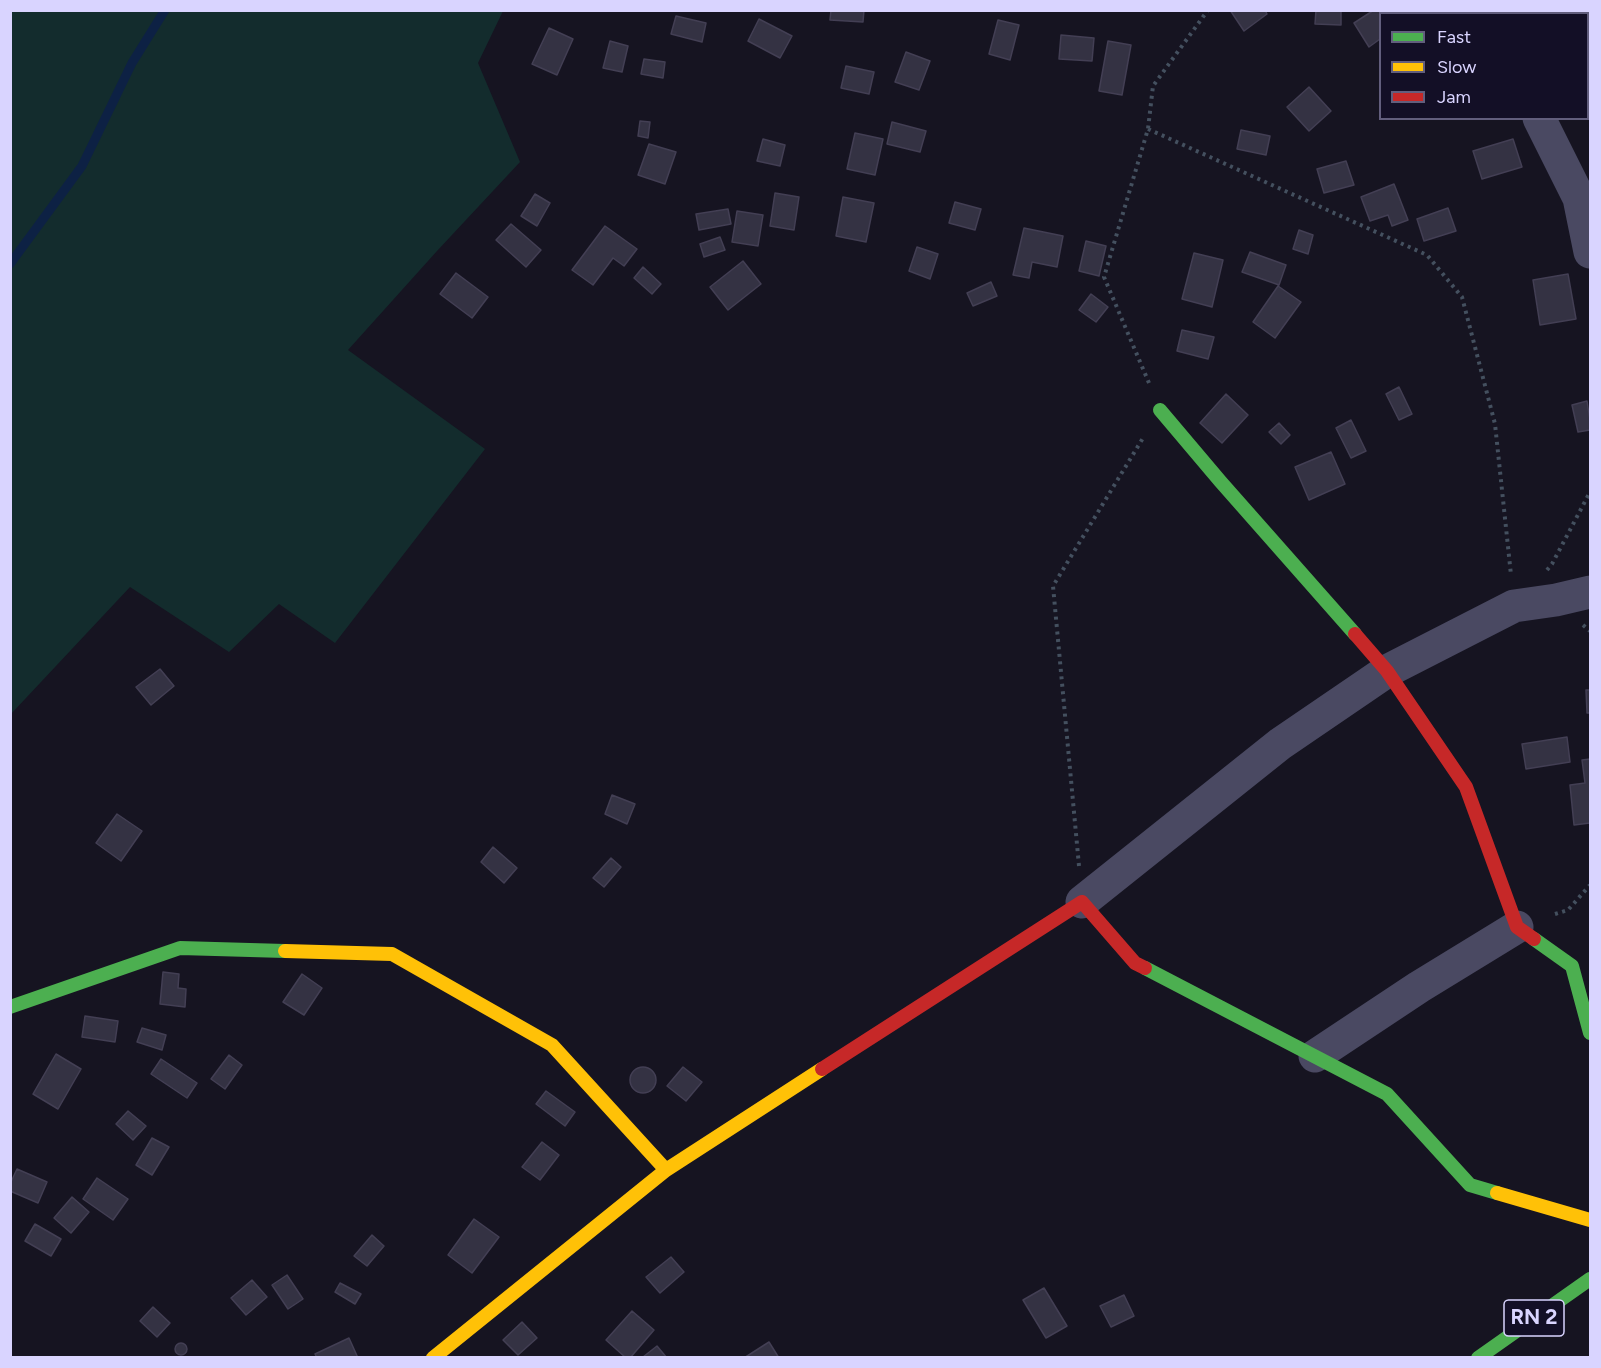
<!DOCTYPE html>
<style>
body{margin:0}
#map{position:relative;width:1601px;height:1368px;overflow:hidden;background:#161421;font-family:Figtree,sans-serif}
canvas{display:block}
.frame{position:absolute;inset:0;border:12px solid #d9d4ff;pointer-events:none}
.legend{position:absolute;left:1379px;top:12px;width:210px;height:108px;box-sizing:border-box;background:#130f26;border:2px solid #625e7d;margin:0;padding:8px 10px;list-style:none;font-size:18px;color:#d9d4ff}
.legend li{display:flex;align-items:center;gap:12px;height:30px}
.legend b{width:30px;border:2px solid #625e7d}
</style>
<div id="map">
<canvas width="1601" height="1368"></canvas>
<div class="frame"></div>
<ul class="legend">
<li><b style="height:8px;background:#4caf50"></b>Fast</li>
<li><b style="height:8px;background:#ffc107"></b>Slow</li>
<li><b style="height:8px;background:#c62828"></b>Jam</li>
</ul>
</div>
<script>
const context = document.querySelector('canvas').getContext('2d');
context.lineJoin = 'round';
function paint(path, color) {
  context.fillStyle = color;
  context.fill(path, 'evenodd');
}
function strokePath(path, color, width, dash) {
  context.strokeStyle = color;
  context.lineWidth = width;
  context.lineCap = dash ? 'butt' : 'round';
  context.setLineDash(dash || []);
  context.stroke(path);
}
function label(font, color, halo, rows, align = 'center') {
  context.font = font + ' Figtree,sans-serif';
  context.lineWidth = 6;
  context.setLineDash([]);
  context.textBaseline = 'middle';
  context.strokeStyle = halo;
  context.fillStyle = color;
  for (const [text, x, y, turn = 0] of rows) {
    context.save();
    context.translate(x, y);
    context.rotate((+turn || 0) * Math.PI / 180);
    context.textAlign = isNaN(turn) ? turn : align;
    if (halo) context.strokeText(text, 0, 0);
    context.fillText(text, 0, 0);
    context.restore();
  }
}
paint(new Path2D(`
 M11,10L503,11L478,63L520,162L437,251L348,350L485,449L335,643L279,604L229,652L130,587L11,714Z`), '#132c2d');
strokePath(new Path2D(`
 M10,264L82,166L132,63L165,10`), '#0d2144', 9);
const building = new Path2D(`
 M831,10H864L863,22L830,20Z
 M1230,10H1265L1267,14L1244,31Z
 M1316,10H1341V25L1315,24Z
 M1374,10H1393L1394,14H1380V39L1369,47L1354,23Z
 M676,16L706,23L702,42L671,34Z
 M759,19L792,36L780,58L748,41Z
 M998,20L1019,25L1010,60L989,54Z
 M549,28L573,39L557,75L532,64Z
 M1061,35L1094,38L1092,61L1059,59Z
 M610,41L628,46L622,72L603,68Z
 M1108,41L1131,45L1122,95L1099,91Z
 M906,52L930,61L919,90L895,82Z
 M644,59L665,62L663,78L641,74Z
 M846,66L874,72L869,94L841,88Z
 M1309,87L1331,111L1309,131L1287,107Z
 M640,121L650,122L648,138L638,136Z
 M892,122L926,131L920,152L887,144Z
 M1241,130L1270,136L1266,155L1237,149Z
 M855,133L883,139L875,175L847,169Z
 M763,139L785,145L780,166L757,161Z
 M1513,139L1522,167L1482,179L1473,151Z
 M649,144L676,152L665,184L638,175Z
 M1346,161L1354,185L1324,193L1317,169Z
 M1394,184L1408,220L1392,226L1388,215L1370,221L1361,197Z
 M775,193L799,197L794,230L770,226Z
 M535,194L550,203L537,226L521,216Z
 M843,197L874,203L866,242L836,236Z
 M955,202L981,209L975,230L949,223Z
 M1448,208L1456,231L1424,241L1417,219Z
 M728,209L731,224L699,230L696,214Z
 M737,211L763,215L758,246L732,242Z
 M511,224L541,250L526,267L496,240Z
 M605,226L637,249L624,266L613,258L593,285L572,270Z
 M1024,228L1063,236L1057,267L1032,262L1029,278L1013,275Z
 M1299,230L1313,235L1308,254L1293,249Z
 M720,237L725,250L704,257L700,244Z
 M1086,241L1106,246L1099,276L1079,271Z
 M917,247L938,254L930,279L909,271Z
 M1250,252L1286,265L1279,285L1242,272Z
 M1194,253L1223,260L1212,307L1182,299Z
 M743,261L761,284L728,310L710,287Z
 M643,267L661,284L652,294L634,278Z
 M456,273L488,297L472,318L440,294Z
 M1568,274L1576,319L1540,325L1533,280Z
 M991,282L997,296L973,306L967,293Z
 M1278,286L1301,302L1275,338L1253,322Z
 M1091,294L1108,307L1096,322L1079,310Z
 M1182,330L1214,337L1208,359L1177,351Z
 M1399,387L1412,414L1399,420L1386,394Z
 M1226,394L1248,415L1222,443L1200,423Z
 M1587,401L1590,420V430L1578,432L1572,405Z
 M1351,420L1366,451L1351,458L1336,428Z
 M1279,423L1290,435L1281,444L1269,432Z
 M1331,452L1345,484L1309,500L1295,467Z
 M160,669L174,686L151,705L136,687Z
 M1586,690H1590V713H1587Z
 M1567,737L1570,762L1526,769L1522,744Z
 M1590,759V823L1574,825L1570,785L1585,783L1582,760Z
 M612,795L635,804L627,824L605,814Z
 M117,814L142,831L121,861L96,843Z
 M493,847L517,868L504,883L481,862Z
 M611,858L621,867L604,887L593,878Z
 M163,972L179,974L178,988L186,989L185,1007L160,1004Z
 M302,974L322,988L304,1015L283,1002Z
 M85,1016L118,1021L115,1042L82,1037Z
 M142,1028L166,1035L162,1050L137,1042Z
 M56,1054L81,1069L58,1109L33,1094Z
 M229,1055L242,1065L225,1089L211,1079Z
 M161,1059L197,1083L187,1098L151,1074Z
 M630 1080a13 13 0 1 1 26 0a13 13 0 1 1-26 0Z
 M683,1067L702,1082L686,1101L667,1086Z
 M546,1091L575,1112L565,1126L536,1104Z
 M128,1111L146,1126L133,1140L116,1124Z
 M152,1138L169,1147L152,1175L136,1165Z
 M542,1142L559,1155L540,1180L522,1167Z
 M17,1169L47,1182L38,1203L10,1191V1184Z
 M97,1178L128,1199L113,1220L83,1199Z
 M72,1197L89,1212L71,1233L54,1218Z
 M474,1219L499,1237L472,1273L448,1255Z
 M35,1224L61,1239L51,1256L25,1241Z
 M372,1235L384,1246L367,1266L354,1256Z
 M671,1257L684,1272L660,1293L646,1277Z
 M287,1275L303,1299L288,1309L272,1285Z
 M252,1280L267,1297L246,1315L231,1298Z
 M340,1283L361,1294L355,1304L335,1292Z
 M1044,1288L1067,1326L1046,1338L1023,1300Z
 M1124,1295L1134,1316L1111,1327L1100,1306Z
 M153,1307L170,1323L157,1337L140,1321Z
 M632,1311L654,1330L630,1358H626L606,1340Z
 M522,1322L537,1338L518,1355L503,1340Z
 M349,1338L358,1358H317L315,1354Z
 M769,1342L779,1358H744Z
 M175 1349a6 6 0 1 1 12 0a6 6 0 1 1-12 0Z
 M657,1346L667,1358H643V1357Z`);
paint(building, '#343243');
strokePath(building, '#433f54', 1.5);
strokePath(new Path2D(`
 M1148,129L1427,255L1462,297L1495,424L1511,575
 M1149,383L1104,277L1148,129L1153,86L1208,10
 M1547,570L1552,564L1590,492
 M1583,625L1590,631
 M1079,866L1053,586L1143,438
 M1555,914L1568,910L1590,885`), '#44505f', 4, [3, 4.5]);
strokePath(new Path2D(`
 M1500,10V14
 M1539,118L1579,198L1590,252
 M1082,902L1280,744L1387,671L1514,606L1556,600L1590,592
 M1315,1056L1419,987L1517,927`), '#4a4962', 33);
strokePath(new Path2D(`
 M1160,410L1220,481L1355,634
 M1534,939L1572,966L1590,1033
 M1145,968L1387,1094L1470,1185L1497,1193
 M10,1007L180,948L285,951
 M1478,1358L1590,1279`), '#4caf50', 14);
strokePath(new Path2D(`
 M285,951L392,954L552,1045L666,1170
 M1497,1193L1590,1220
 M433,1358L666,1170L822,1069`), '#ffc107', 14);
strokePath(new Path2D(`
 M1355,634L1387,671L1466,787L1517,927L1534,939
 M822,1069L1082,902L1135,963L1145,968`), '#c62828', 14);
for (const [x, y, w] of [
 [1534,1318,60]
]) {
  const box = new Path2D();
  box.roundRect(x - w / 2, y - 18, w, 36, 4.5);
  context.fillStyle = '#130f26';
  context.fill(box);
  strokePath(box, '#d9d4ff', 1.5);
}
label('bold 21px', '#d9d4ff', null, [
 ["RN 2",1534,1318]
]);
</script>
